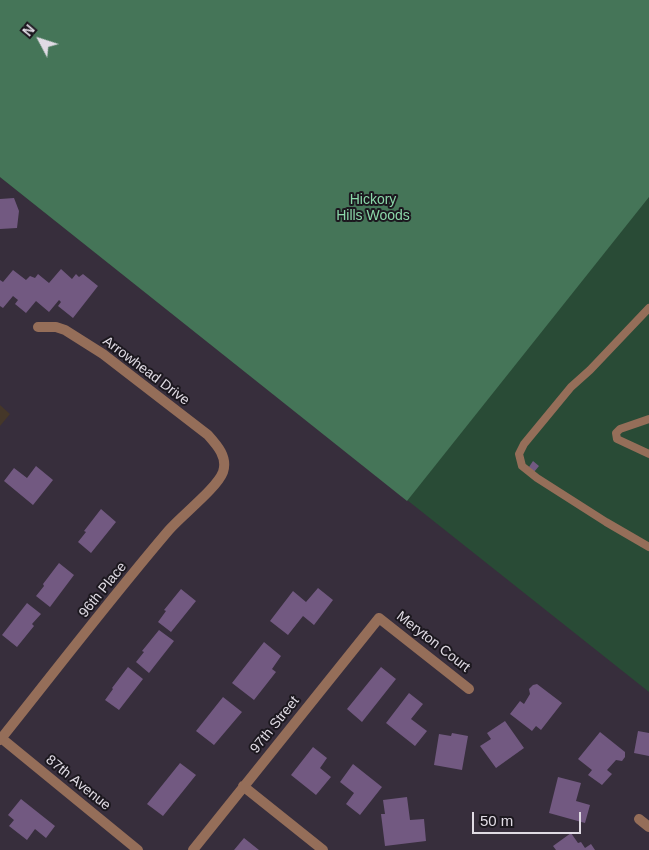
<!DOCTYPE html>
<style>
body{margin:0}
#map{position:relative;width:649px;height:850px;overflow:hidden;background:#372e3c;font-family:Arial,sans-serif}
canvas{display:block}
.north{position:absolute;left:15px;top:15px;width:50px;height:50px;-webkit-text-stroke:4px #1c181f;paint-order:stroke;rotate:310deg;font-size:14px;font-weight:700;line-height:20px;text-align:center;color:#e0dbe4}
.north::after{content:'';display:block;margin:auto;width:18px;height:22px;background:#e0dbe4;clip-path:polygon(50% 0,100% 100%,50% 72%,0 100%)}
.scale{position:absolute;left:472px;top:812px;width:109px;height:22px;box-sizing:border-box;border:2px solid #e0dbe4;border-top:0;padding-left:6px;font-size:15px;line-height:18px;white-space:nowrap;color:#e0dbe4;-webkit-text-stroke:4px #1c181f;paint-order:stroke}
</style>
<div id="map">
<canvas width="649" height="850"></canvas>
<div class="north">N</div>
<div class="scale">50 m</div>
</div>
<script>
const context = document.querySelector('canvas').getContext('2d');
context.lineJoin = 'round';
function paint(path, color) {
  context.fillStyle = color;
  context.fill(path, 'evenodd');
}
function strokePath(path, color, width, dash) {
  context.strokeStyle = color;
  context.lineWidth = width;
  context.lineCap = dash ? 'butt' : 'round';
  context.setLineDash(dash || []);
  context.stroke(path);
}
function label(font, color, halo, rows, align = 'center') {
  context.font = font + ' Arial,sans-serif';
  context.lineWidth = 4;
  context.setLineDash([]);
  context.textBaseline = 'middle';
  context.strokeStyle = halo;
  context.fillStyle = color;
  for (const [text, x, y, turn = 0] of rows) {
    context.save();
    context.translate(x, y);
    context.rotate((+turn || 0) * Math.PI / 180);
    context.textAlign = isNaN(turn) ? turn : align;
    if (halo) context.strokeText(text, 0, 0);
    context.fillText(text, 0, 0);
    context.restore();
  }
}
paint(new Path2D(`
 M0,405L10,414L0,426Z`), '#453729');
paint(new Path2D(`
 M0,0H649V692L0,177Z`), '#294b36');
paint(new Path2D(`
 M0,0H649V197L407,501L0,177Z`), '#457558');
paint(new Path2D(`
 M14,198L19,211L17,228L0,229V199Z
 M61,269L72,279L76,274L79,277L83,274L98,286L73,318L58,306L61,302L59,300L49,312L36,301L26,313L15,304L18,300L13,296L3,308L0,306V280L3,282L13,270L26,280L30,276L35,278L38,274L49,283Z
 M533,461L539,466L534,472L529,467Z
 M36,466L53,480L33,505L4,481L14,468L27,478Z
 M101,509L116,522L91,553L78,542L86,532L84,531Z
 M59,563L74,575L50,607L36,596L44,586L43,584Z
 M318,588L333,600L314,625L303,616L288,635L270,621L293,591L306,602Z
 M181,589L196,601L171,632L158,622L166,611L164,610Z
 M27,603L41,614L32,624L34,626L17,647L2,635Z
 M159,630L174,641L149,673L136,662L144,652L142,651Z
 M264,642L281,656L272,669L276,672L254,700L232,683Z
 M128,667L143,679L119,710L105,700L113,689L112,688Z
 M381,667L396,679L362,722L347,709Z
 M537,684L562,703L541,730L536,726L532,731L510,714L520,701L524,704L530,694L529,689L533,685Z
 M409,693L423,704L411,719L427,731L415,746L386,723Z
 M223,697L242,712L214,745L196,731Z
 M505,721L524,748L496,768L480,746L491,739L487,733Z
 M638,731L649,733V756L634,753Z
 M600,732L625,752V757L622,761L616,760L607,770L612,774L602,785L588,775L592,770L578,759Z
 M452,733L468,736L462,770L434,765L439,734L451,736Z
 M313,747L327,758L320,768L331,777L316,795L291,775Z
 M180,763L196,775L163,816L147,804Z
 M353,764L382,787L360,815L346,804L354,793L340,782Z
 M558,777L581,783L576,801L590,805L585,823L549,813Z
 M407,797L410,820L424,819L426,841L385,846L381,814H385L383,800Z
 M21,799L55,826L46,838L35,829L27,840L9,826L14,820L8,815Z
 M571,833L578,843L581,842L585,848L591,844L595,850H556L553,846Z
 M244,838L259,850H234Z`), '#725981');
strokePath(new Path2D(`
 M649,308L590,370L571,387L524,444L519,454L522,466L537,478L606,522L649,547
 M649,419L620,429L616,433L617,439L649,454`), '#956e59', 8);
strokePath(new Path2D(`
 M0,737L138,850
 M0,740C56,670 111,598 169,530C182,515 217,488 223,472C228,457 217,445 208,435L103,354L65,330L56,327H38
 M243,786L323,850
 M639,819L649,827
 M193,850L379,618L469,689`), '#956e59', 10);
label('14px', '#8bd7a9', '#1c181f', [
 ["Hickory",373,200],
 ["Hills Woods",373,216]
]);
label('14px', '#e0dbe4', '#1c181f', [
 ["Arrowhead Drive",146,371,37],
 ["96th Place",103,590,-51],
 ["Meryton Court",433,642,38],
 ["97th Street",275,725,-51],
 ["87th Avenue",78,783,39]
]);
</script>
